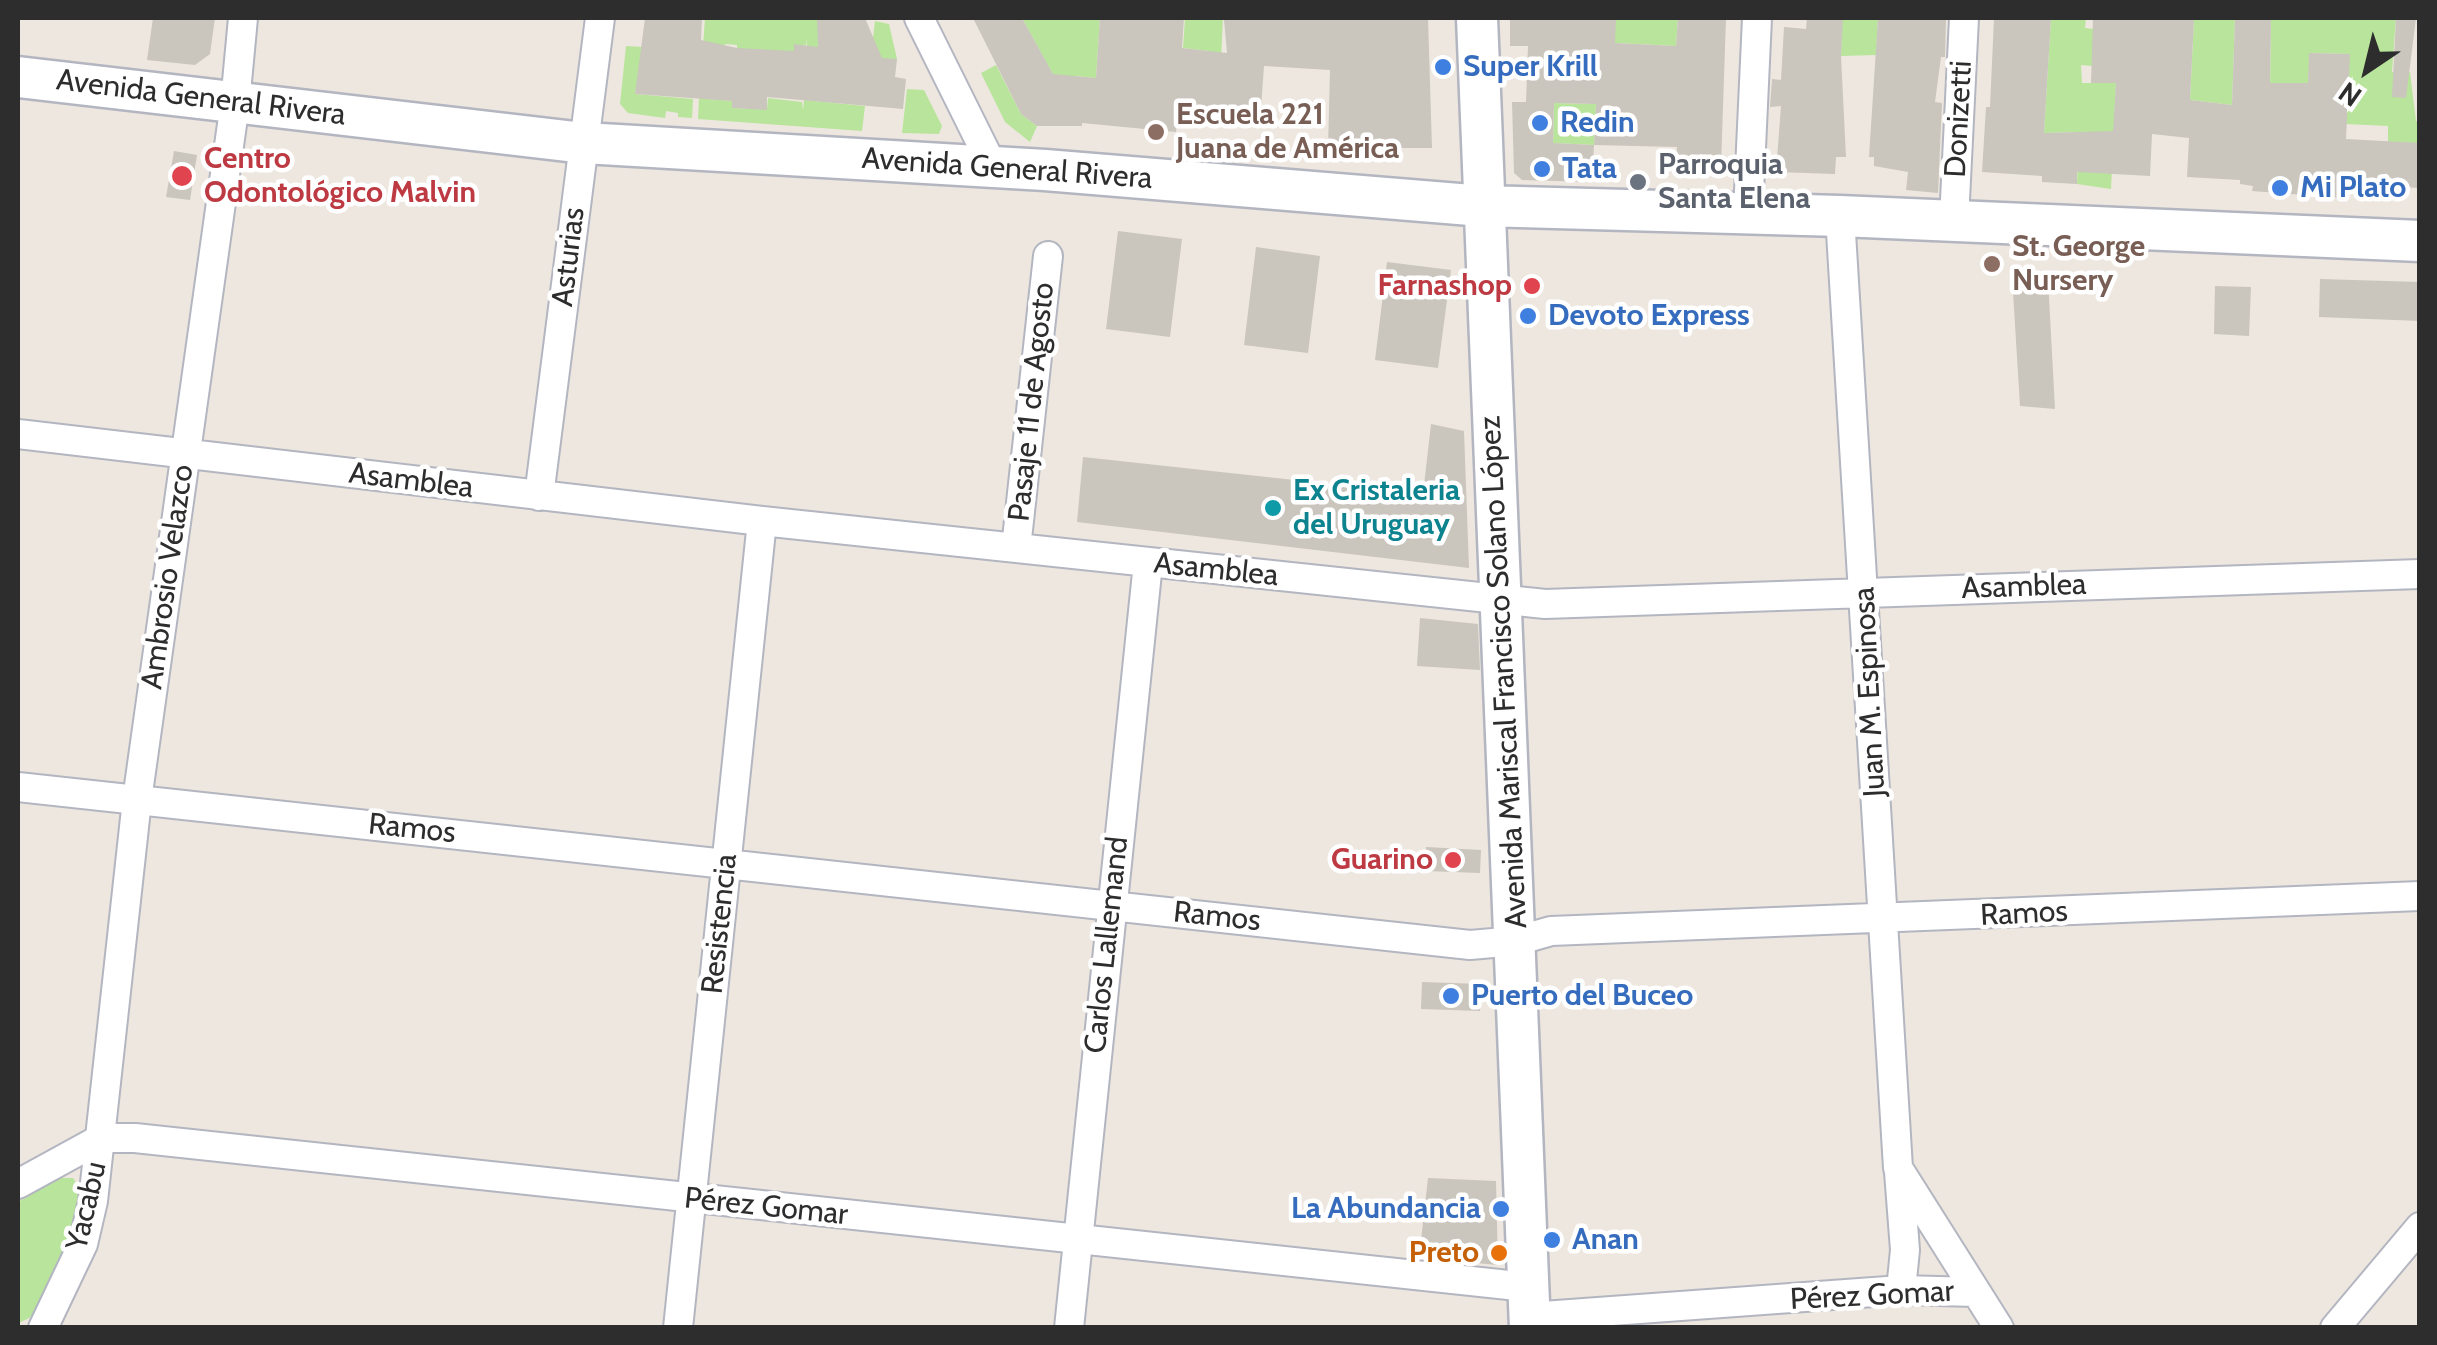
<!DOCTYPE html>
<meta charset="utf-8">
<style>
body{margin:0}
#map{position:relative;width:2437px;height:1345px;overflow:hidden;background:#eee7df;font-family:Cabin,sans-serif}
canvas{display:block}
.frame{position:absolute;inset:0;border:20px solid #2d2d2d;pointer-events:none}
.north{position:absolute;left:2317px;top:20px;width:100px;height:100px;-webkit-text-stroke:8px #fff;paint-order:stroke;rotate:215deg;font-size:28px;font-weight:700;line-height:40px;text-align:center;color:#2d2d2d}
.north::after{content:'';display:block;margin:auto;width:35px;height:45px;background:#2d2d2d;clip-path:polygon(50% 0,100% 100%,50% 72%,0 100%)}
</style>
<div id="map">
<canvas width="2437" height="1345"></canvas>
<div class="frame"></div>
<div class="north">N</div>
</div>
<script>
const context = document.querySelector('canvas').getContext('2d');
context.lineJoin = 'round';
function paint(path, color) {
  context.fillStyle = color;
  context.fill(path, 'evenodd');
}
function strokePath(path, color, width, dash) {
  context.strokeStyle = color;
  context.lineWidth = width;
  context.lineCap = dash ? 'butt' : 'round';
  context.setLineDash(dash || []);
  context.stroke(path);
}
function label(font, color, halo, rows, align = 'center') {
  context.font = font + ' Cabin,sans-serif';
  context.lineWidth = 9;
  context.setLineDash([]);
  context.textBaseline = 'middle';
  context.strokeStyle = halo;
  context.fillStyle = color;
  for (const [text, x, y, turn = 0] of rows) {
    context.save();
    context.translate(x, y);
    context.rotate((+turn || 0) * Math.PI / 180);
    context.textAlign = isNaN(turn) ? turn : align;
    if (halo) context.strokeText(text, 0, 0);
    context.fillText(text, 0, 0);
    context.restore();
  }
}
paint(new Path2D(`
 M705,18H816L873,38L875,21L889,24L897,59L806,73L807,38L806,45H794V52L751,49L749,59L737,57V45L725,44L724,51L703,46Z
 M1022,18H1100L1096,78L1075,76L1073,84L1057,82Z
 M1185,18H1223L1220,81L1203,80L1209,51L1183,48Z
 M1558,18H1678L1676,46L1617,43L1557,47Z
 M1842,18H1878L1876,55L1841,56Z
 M2051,18H2086L2085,28L2119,32L2092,66L2081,65L2082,83H2116L2111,189L2077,184L2079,132L2044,133Z
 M2194,18H2235L2232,105L2190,100Z
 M2271,18H2396L2392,72H2410L2416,121L2419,122V150L2388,142V126L2346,124L2349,54L2310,53L2308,83L2270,89Z
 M626,46L643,47L635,94L693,99L692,118L678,117V113L666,111L665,118L628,113L620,104Z
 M996,65L1021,114L1037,126L1030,142L1005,122L981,73Z
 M907,89L924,90L942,126L939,134L902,133Z
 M699,98L732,101V108L767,109L768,98L802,102L803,110L804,100L865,106L862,131L698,119Z
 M1554,103L1596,104L1594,145L1553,143Z
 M60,1178H73C93,1201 53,1287 37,1311C32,1318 25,1320 18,1323V1202Z`), '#b8e59b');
paint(new Path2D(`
 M153,18H215L210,54L195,65L147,60Z
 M645,18H702L701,40L737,48L794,51V44L818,47L817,18H865L882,58L897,59L895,77L906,79L903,109L767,97V110L732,108V101L635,94Z
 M973,18H1022L1053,74L1096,78L1100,18H1184L1182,48L1227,53L1224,20L1234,18H1428L1432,148H1380V155L1328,149L1330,70L1264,66L1260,122L1208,115V122L1177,120L1176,132L1082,123V126H1037L1021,114Z
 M1510,18H1616L1615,43L1676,46L1678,18H1726L1721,166L1676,165L1677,147L1594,145L1592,182L1522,180L1514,173L1512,102H1526L1528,46H1510ZM1554,103L1596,104L1594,145L1553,143Z
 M1807,18H1843L1841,56L1846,157H1836L1835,174L1776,172L1781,106L1770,107L1772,79L1781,80L1784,27L1806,29Z
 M1878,18H1946L1945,57H1941L1935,102L1942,103L1938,193L1906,190L1908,172L1874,166V157H1869Z
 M1994,18H2051L2044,133L2113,131L2116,83H2091L2093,18H2194L2190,100L2232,105L2235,18H2271L2270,83H2308L2309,53L2350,54L2346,139L2420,143V188L2385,186L2383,192L2343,190V198L2252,191L2253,186L2240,184V180L2187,177L2189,138L2152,134L2150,176L2077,172V184L2042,182V176L1982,172L1986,107H1990Z
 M2396,18H2416L2406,98L2392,97Z
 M174,151L197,155L190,200L166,197Z
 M1118,231L1182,239L1170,337L1106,329Z
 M1256,247L1320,256L1308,353L1244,345Z
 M1387,262L1451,270L1438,368L1375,360Z
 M2012,276L2048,279L2055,409L2020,406Z
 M2320,279L2420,282V321L2319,317Z
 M2215,286L2251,287L2249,336L2214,334Z
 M1431,424L1464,431L1469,568L1077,522L1083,457L1423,494Z
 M1420,618L1478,624L1480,670L1417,666Z
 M1426,847L1481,850L1480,873L1425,871Z
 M1422,982L1481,984L1480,1011L1421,1009Z
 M1428,1178L1496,1181L1498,1265L1419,1258Z`), '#cac5bd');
const street = new Path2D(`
 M919,18L993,167
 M1748,213L1757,18
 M1840,216L1898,1168L1999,1328
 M1954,220L1964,18
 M18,434L762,521L1545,604L2420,574
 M539,496L600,18
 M1016,548L1048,256
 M18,787L1470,945L1516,941L1551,931L2420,896
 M1899,1172L1905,1250L1901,1290
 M18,1184L102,1138H135L1527,1287
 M1529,1317L1901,1290L1975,1292
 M43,1328L83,1244L93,1201L137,800L235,103L243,18
 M678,1328L762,521
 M1069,1328L1148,563
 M2335,1328L2420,1227`);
const secondary = new Path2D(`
 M1477,18L1530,1328
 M18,77L584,143L1045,170L1483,206L1840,216L2420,241`);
strokePath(street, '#b3b6c0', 32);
strokePath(secondary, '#b3b6c0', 45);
strokePath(street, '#fff', 28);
strokePath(secondary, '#fff', 40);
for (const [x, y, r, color] of [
 [1443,67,10,"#3f7fe0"],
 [1540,123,10,"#3f7fe0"],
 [1156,132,10,"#8d6e63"],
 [1542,169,10,"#3f7fe0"],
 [182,176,12,"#e0444e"],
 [1638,182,10,"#6b7280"],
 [2280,188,10,"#3f7fe0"],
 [1992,264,10,"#8d6e63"],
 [1532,286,10,"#e0444e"],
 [1528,316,10,"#3f7fe0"],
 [1273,508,10,"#0f9aa8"],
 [1453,860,10,"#e0444e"],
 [1451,996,10,"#3f7fe0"],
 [1501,1209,10,"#3f7fe0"],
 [1552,1240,10,"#3f7fe0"],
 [1499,1253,10,"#e8710a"]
]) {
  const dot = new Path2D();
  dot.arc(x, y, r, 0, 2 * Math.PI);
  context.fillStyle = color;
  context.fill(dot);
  strokePath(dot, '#fff', 4);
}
label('bold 30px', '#366cbe', '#fff', [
 ["Super Krill",1463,67],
 ["Redin",1560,123],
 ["Tata",1562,169],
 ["Mi Plato",2300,188],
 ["Devoto Express",1548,316],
 ["Puerto del Buceo",1471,996],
 ["La Abundancia",1481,1209,"right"],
 ["Anan",1572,1240]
], 'left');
label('30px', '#2d2d2d', '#fff', [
 ["Avenida General Rivera",201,98,7],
 ["Donizetti",1959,119,-87],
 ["Avenida General Rivera",1007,169,4],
 ["Asturias",569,257,-83],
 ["Pasaje 11 de Agosto",1032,402,-84],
 ["Asamblea",411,481,7],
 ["Asamblea",1216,570,6],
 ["Ambrosio Velazco",168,577,-82],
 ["Asamblea",2024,587,-2],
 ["Avenida Mariscal Francisco Solano López",1504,672,-93],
 ["Juan M. Espinosa",1870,692,-93],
 ["Ramos",412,829,6],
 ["Ramos",2024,914,-3],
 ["Ramos",1217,917,6],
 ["Resistencia",720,924,-84],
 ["Carlos Lallemand",1107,945,-84],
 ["Yacabu",87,1206,-77],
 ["Pérez Gomar",766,1207,6],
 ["Pérez Gomar",1872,1296,-3]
]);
label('bold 30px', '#785e54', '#fff', [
 ["Escuela 221",1176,115],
 ["Juana de América",1176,149],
 ["St. George",2012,247],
 ["Nursery",2012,281]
], 'left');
label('bold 30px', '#be3a42', '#fff', [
 ["Centro",204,159,"left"],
 ["Odontológico Malvin",204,193,"left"],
 ["Farnashop",1512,286],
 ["Guarino",1433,860]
], 'right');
label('bold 30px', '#5b616d', '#fff', [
 ["Parroquia",1658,165],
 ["Santa Elena",1658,199]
], 'left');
label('bold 30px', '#0d838f', '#fff', [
 ["Ex Cristaleria",1293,491],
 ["del Uruguay",1293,525]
], 'left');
label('bold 30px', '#c56008', '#fff', [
 ["Preto",1479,1253]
], 'right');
</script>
